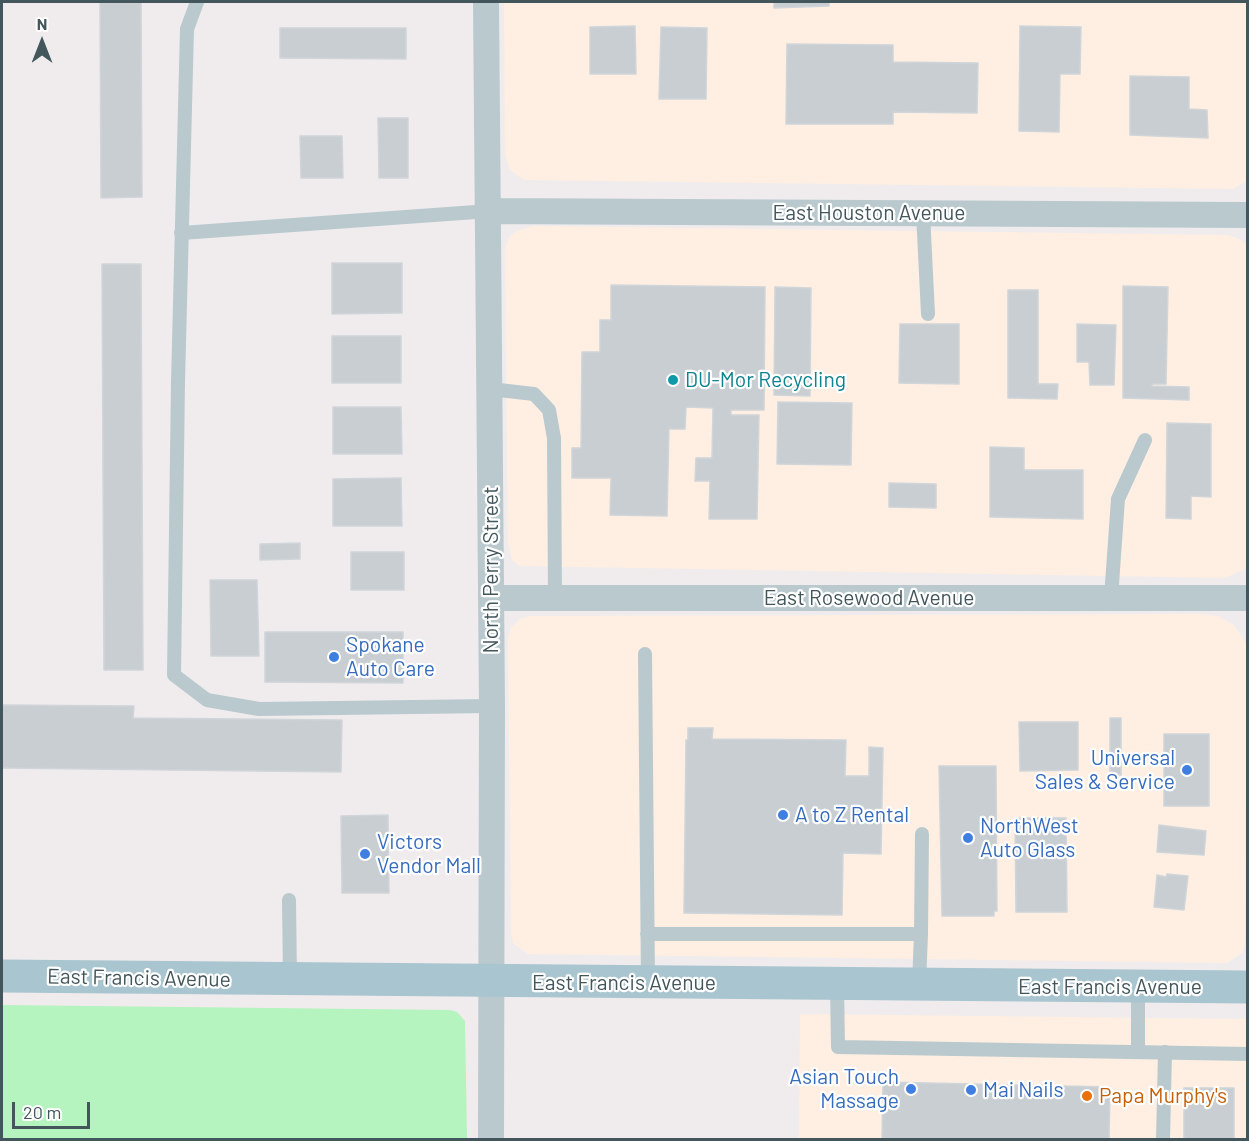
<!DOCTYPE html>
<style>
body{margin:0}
#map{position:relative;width:1249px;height:1141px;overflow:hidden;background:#f0eced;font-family:Barlow,sans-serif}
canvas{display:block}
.frame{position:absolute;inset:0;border:3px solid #43565c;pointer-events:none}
.north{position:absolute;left:12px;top:12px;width:60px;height:60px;-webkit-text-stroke:4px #fff;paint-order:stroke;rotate:0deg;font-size:16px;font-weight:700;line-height:24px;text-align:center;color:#43565c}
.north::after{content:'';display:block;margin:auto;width:21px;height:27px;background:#43565c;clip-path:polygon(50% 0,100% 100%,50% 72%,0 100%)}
.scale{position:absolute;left:12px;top:1102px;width:78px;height:27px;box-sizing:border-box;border:3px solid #43565c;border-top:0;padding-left:8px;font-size:18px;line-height:21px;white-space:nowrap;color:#43565c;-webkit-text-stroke:4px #fff;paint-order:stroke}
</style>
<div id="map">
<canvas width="1249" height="1141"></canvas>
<div class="frame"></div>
<div class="north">N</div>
<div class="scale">20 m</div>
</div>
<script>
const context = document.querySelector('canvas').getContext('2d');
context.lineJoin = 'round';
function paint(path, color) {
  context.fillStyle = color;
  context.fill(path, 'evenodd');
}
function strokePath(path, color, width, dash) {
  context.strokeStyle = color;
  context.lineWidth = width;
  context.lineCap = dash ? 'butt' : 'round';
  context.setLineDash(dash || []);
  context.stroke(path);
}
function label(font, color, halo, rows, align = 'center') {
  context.font = font + ' Barlow,sans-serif';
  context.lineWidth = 4.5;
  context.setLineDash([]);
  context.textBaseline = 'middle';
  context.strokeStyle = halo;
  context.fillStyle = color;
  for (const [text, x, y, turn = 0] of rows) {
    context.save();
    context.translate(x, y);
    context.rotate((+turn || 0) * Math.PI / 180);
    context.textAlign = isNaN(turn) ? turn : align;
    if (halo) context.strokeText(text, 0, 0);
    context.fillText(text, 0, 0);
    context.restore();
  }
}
paint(new Path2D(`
 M504,2H1247V180L1233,189L524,180L510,170L505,154Z
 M533,226L1228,235L1239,239L1248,246V562L1245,569L1225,578L520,566L512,560L508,542L505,251L508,239L516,231Z
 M1201,614L1218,616L1234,625L1247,645L1245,940L1243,952L1227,963L528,954L513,943L511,932L508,637L511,627L520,619L530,616Z
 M800,1014L1247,1019V1139L799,1140Z`), '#feefe2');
paint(new Path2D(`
 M2,1005L450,1010L457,1012L465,1021L467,1139H2Z`), '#b5f3bf');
const building = new Path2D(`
 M100,2H141L142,197L101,198Z
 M774,2H829V6L774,8Z
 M635,26L636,74H590V27Z
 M1020,26L1081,27L1080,74H1060L1059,132L1019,131Z
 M661,27L707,28L706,99H659Z
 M280,28H406V59L280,58Z
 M787,44L893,45V62L978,63L977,113L893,112V124H786Z
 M1130,76L1189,77V109L1207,110L1208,138L1130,135Z
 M378,118H408V178H379Z
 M300,136H342L343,178H301Z
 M332,263H402V313L332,314Z
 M102,264H141L143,670H104Z
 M611,285L765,287L764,410H731V415H759L757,519H709L710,481H695L696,458H712L713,408L686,407L685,429H669L667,516L610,515L611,478H572V448H581L582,352H600V320H611Z
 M1123,286L1168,287L1166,384H1152V386L1189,387V400L1123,398Z
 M775,287L811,288L810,396L774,395Z
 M1008,290H1038V384H1058L1057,399L1008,398Z
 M900,324H959V384L899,383Z
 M1077,324L1116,325L1114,385H1090L1089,362H1077Z
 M332,336H401V383H332Z
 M778,402L852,403L851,465L777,464Z
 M333,407H401L402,454H333Z
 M1167,423L1211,424V497L1191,496V519L1166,518Z
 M990,447L1024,448V470H1083V519L990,517Z
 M401,478L402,526H333V479Z
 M889,483L936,484V508L889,507Z
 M300,543V559L260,560V544Z
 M351,552H404V590H351Z
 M210,580H257L259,656H211Z
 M265,632H403V683L265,682Z
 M2,705L134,706L133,718L342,720L341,772L2,768Z
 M1110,718H1121V775H1110Z
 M1019,722H1078V770L1020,771Z
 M688,728H713L712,739L846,740L845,776H869V747L883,748L881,854L843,853L842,915L684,913L686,740H688Z
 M1164,734H1209V806H1164Z
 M939,766H996L997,911H994V916H942Z
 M388,815L389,893H342L341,816Z
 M1015,818H1066L1067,912H1016Z
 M1159,825L1206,831L1204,855L1157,852Z
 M1167,874L1188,876L1184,910L1154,907L1157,875L1166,877Z
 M883,1082L1110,1087L1109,1140H882Z
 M1184,1088H1234V1140H1184Z`);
paint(building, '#c8ced2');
strokePath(building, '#d0d5d9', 1.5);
strokePath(new Path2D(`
 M197,2L187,29L178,382L174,675L207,700L259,709L492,706
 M923,213L928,314
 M181,233L490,211
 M490,389L534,394L549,410L554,438L555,598
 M1111,598L1118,499L1145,440
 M645,654L648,982
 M289,900L290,979
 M647,934H921L919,984
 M921,934L922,834
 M837,985L838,1047L1248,1054
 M1138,988V1052
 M1163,1140L1165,1052`), '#b9c9ce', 14);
strokePath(new Path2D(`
 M486,2L492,706L491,1140
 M490,211L1248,215
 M491,598H1248`), '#b9c9ce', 26);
strokePath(new Path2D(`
 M2,976L1248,987`), '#a9c5cf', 33);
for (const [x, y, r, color] of [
 [673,380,6,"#0f9aa8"],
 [334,657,6,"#3f7fe0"],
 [1187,770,6,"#3f7fe0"],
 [783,815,6,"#3f7fe0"],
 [968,838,6,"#3f7fe0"],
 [365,854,6,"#3f7fe0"],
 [911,1089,6,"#3f7fe0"],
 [971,1090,6,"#3f7fe0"],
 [1087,1096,6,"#e8710a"]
]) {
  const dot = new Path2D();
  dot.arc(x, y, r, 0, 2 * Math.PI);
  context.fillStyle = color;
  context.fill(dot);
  strokePath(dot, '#fff', 2);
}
label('21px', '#43565c', '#fff', [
 ["East Houston Avenue",869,213],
 ["North Perry Street",491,570,-90],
 ["East Rosewood Avenue",869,598],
 ["East Francis Avenue",139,978,1],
 ["East Francis Avenue",624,983],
 ["East Francis Avenue",1110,987]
]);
label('21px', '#0d838f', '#fff', [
 ["DU-Mor Recycling",685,380]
], 'left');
label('21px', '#366cbe', '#fff', [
 ["Spokane",346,645],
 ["Auto Care",346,669],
 ["Universal",1175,758,"right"],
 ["Sales & Service",1175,782,"right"],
 ["A to Z Rental",795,815],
 ["NorthWest",980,826],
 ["Auto Glass",980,850],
 ["Victors",377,842],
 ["Vendor Mall",377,866],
 ["Asian Touch",899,1077,"right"],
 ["Massage",899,1101,"right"],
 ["Mai Nails",983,1090]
], 'left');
label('21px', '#c56008', '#fff', [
 ["Papa Murphy's",1099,1096]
], 'left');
</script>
